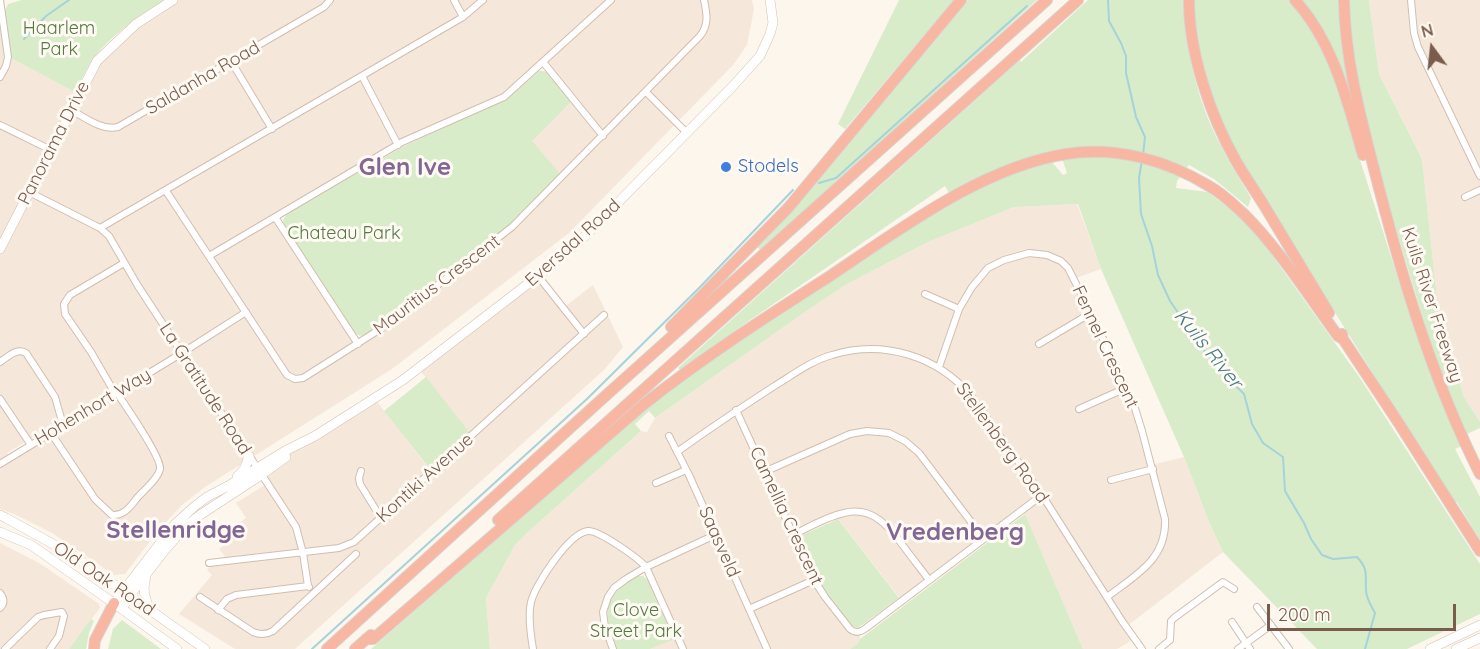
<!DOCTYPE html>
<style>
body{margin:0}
#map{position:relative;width:1480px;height:649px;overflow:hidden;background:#fdf6ec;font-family:Quicksand,sans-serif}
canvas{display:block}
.north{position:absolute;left:1402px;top:18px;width:60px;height:60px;-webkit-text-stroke:4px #fffaf3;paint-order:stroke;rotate:345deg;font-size:16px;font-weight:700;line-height:24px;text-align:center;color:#7a5c4d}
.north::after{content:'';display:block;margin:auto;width:21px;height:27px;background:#7a5c4d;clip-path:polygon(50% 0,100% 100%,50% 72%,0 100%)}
.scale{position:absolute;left:1267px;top:604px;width:189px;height:27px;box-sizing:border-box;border:3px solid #7a5c4d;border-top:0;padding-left:8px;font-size:18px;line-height:21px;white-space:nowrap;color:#7a5c4d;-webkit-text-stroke:4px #fffaf3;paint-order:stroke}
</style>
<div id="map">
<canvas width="1480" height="649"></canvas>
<div class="north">N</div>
<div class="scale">200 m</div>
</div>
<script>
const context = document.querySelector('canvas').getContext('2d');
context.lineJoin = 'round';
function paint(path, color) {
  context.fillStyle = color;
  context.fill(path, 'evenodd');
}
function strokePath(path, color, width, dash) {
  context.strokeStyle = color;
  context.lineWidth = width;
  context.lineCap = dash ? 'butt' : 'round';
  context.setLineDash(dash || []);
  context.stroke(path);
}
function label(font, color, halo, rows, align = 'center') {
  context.font = font + ' Quicksand,sans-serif';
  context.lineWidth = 6;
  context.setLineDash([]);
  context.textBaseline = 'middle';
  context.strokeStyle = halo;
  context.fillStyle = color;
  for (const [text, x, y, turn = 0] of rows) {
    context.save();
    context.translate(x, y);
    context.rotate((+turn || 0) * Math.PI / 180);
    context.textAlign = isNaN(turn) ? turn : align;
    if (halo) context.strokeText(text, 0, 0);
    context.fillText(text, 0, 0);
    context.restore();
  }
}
paint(new Path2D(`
 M0,0L9,57L78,93L96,60L172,0H752L754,9L747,45L734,64L569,233L392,369L205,487L182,505L157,532L125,574L114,575L52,533L14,514L0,509ZM543,63L573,100L531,141L471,260L358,344L275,217L402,143L511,92ZM86,405L89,409L10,458L7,453Z
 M1369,0H1480V422L1464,397L1438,307L1422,159L1379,74Z
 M1077,204L1101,269L1073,279L1131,400L1151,465L1184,457L1209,522L1223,552L1126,627L1134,639L1117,649H1083L1023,510L902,601L836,516L793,535L810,573L850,630L859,632L860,639L857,644L850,649H650L678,637L646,568L613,591L604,612L613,649H490L486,598L515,545L527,533L641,431L647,432L655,418L805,312L847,284L928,242L1014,207Z
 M538,276L563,308L593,285L623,347L605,369L295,649H235L179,614L212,575L207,570L216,559L225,556L219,549L228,542L223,534L246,518L236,503L268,483L262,475L315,436L375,399L431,471L471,435L419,369Z
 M0,543L41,564L99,604L100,608L69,649H0Z`), '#f5e8da');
paint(new Path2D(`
 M22,0H165C140,15 110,36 93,59C86,69 81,81 75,92L11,58L5,10L8,4Z
 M899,0H954L845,129L838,124Z
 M968,0H1037L761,251L757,247L794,208Z
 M1088,0H1183C1186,51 1197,101 1221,146C1230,164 1241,181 1251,198L1248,207L1214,179L1189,165L1177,181L1176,188L1208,192L1236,213L1262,241L1360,378L1480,564V614L1407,649H1317L1223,552L1209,522L1184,457L1101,269L1078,204L1014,207L928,242L847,284L805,312L655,418L649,411L635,424L641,431L527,533L515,545L486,598L490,649H371L649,406L719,354L913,226L953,203L987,184L1015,172L1051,161L1063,175L1067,173L1060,152L951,196L945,186L743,325L680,370L678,368L1020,60L1021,62Z
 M1193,0H1289L1301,14L1315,36L1331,70L1414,328L1462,446L1455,449L1480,497V540L1457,502L1452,500L1246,170L1215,108L1197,42Z
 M1302,0H1341L1351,89H1348C1336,54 1324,30 1302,0Z
 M1348,0H1369L1379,74L1422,159L1438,307L1464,397L1480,422V428L1467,434L1445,383L1432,348L1380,176L1365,120L1350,38Z
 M539,71H543L547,72L571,102L532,141L560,174L523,213L503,231L367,334C362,337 358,336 353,331L284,225L283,220L287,214L404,146L502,101L509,97Z
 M426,377L470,433L430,469L384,411Z
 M1025,514L1083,649H850L857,644L860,639Z
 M838,519L899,598L858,628L852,626L824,590L813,571L798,537Z
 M636,576H643L648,580L675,639L650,649H616C603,612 601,599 636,576Z
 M91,619L94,621L89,633L86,649H69Z
 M122,620L161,649H108L113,629Z`), '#d8ecc9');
strokePath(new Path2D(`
 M1108,0L1109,21L1121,43L1126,56V73L1136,117L1145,137L1143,155
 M24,39L46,16L69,0
 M1142,160L1139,178L1141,214L1152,246L1158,275L1170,301L1203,349L1220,370L1244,394L1252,424L1263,443L1283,457L1285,491L1304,523L1311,539L1322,555L1333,559L1357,557C1369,570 1365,575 1366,590C1366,598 1371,606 1375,613L1365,649
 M819,183L836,178L1027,6
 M312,649L588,398L701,286L793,190`), '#a5d3da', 2);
const street = new Path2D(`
 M454,0L463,17
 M1411,0L1414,33L1418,47L1480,176
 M231,61L272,129
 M543,62L603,136
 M362,76L398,145
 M0,77L6,66L8,57L0,0
 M646,92L687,133
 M71,110C84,117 102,131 118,127L324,7L330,0
 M0,125L51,150
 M166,191L287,375L295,379L303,378L385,326L512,227L700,36C709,25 707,14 704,0
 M29,192L100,228L109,236L138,286L296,527L303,553L308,586
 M1465,197L1480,190
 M275,217L358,344
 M100,228L463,17L483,0
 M209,256L402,142L504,97L611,0
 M538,276L584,334
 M925,294L959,309
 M1039,344L1091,313
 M0,362C8,357 17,347 26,353L55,397L63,425
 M939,367L959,309L972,287L988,268L1004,260L1029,253L1047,255L1061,261L1068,268L1091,313L1134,405L1142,431L1165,519C1167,559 1136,575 1107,597
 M0,399L31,445
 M1079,409L1126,388
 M736,410L814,580L825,597L850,629C856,634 861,632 866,628L1042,495
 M51,433L95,499L112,515C124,516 130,507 137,498C144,490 158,479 160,469C162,458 127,408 119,396L113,390L91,352L65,314L64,304L70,295L124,263
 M669,436L689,475L767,649
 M677,452C709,429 742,407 776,385C794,374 811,361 832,355C883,339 938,356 972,397L1042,495L1122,621L1142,649
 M0,464L182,353L246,312
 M361,471L359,478L360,484L381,518
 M764,472L850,434L867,431L889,433L905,441L919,453L984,539
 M1111,480L1153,469
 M656,483L686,470
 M793,535C809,527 826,517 844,513C872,506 889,526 904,547C912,558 921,569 929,580
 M209,563L339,548L354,542L604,315
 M0,593C4,598 5,603 0,608
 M200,597L253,632C260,635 266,635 273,631L356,554
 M1257,607L1289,649
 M749,609L814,580
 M218,610L227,599L236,595L308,586L309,587
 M1232,622L1250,649
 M5,649L38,617L44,615L62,612L64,616L59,636L50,649
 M533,649C531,637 528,614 531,602C535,585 569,533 588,531C599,530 638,558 646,567L683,649
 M613,649L605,627L603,612L608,597L614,588L626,579L646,567L715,535
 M1159,649L1170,640L1171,621L1174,618L1223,582L1234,589
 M1238,649L1271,625`);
const secondary = new Path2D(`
 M0,249L97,61L136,24L173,0
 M237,477L245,468L249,456
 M0,515L6,518L71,554L205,649
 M0,532L31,545L122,609L177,649
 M146,577C142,590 145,598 150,610
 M114,603L175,524L195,506L207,497L228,486L285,451L315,436L403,380L538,276L579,242L732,87L760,56L770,34L773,23L770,0
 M122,609L130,595L165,550L187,525L200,515L258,477L286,457
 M1430,649L1480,625
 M1456,649L1480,638`);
const highway = new Path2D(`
 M1189,0C1189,53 1210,115 1236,161C1245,177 1256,192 1265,207C1287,243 1308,278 1329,313
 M1295,0C1334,43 1347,101 1363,155
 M1344,0C1345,57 1359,111 1373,165C1400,271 1431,377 1480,474
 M671,327L788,208L961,0
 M1342,334L1343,339L1398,422L1480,551
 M498,520L1078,0
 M366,639H373L643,405C702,358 766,317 830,276C899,230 982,167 1066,154C1116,146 1166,160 1209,186C1222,193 1233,204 1244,214C1280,250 1308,295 1338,336L1343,339
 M94,649L95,640L114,603
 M327,649L602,399L1047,0
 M355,649L371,635`);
strokePath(street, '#d1beb0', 8);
strokePath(secondary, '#d6c0b0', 10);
strokePath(highway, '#dad1cd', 12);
strokePath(street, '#fff', 6);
strokePath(secondary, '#fff', 9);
strokePath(highway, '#f7b7a3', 10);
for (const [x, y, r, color] of [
 [726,167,6,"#3f7fe0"]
]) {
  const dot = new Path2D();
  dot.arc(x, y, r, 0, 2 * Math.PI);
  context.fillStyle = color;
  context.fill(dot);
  strokePath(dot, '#fffaf3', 2);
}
label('18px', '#537a41', '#fffaf3', [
 ["Haarlem",59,29],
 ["Park",59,50],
 ["Chateau Park",344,234],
 ["Clove",636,611],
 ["Street Park",636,632]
]);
label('18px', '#7a5c4d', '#fffaf3', [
 ["Saldanha Road",203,78,-30],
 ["Panorama Drive",54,143,-63],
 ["Eversdal Road",573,243,-42],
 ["Mauritius Crescent",437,285,-37],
 ["Kuils River Freeway",1432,305,72],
 ["Fennel Crescent",1105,347,65],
 ["La Gratitude Road",205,389,57],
 ["Hohenhort Way",93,407,-31],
 ["Stellenberg Road",1002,443,54],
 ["Kontiki Avenue",425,478,-42],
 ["Camellia Crescent",786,516,65],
 ["Saasveld",719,542,66],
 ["Old Oak Road",104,579,34]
]);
label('18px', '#366cbe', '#fffaf3', [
 ["Stodels",738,167]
], 'left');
label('italic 20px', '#437c86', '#fffaf3', [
 ["Kuils River",1208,349,51]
]);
label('bold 24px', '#846695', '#fffaf3', [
 ["Glen Ive",405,168],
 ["Stellenridge",176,531],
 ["Vredenberg",955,533]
]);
</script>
